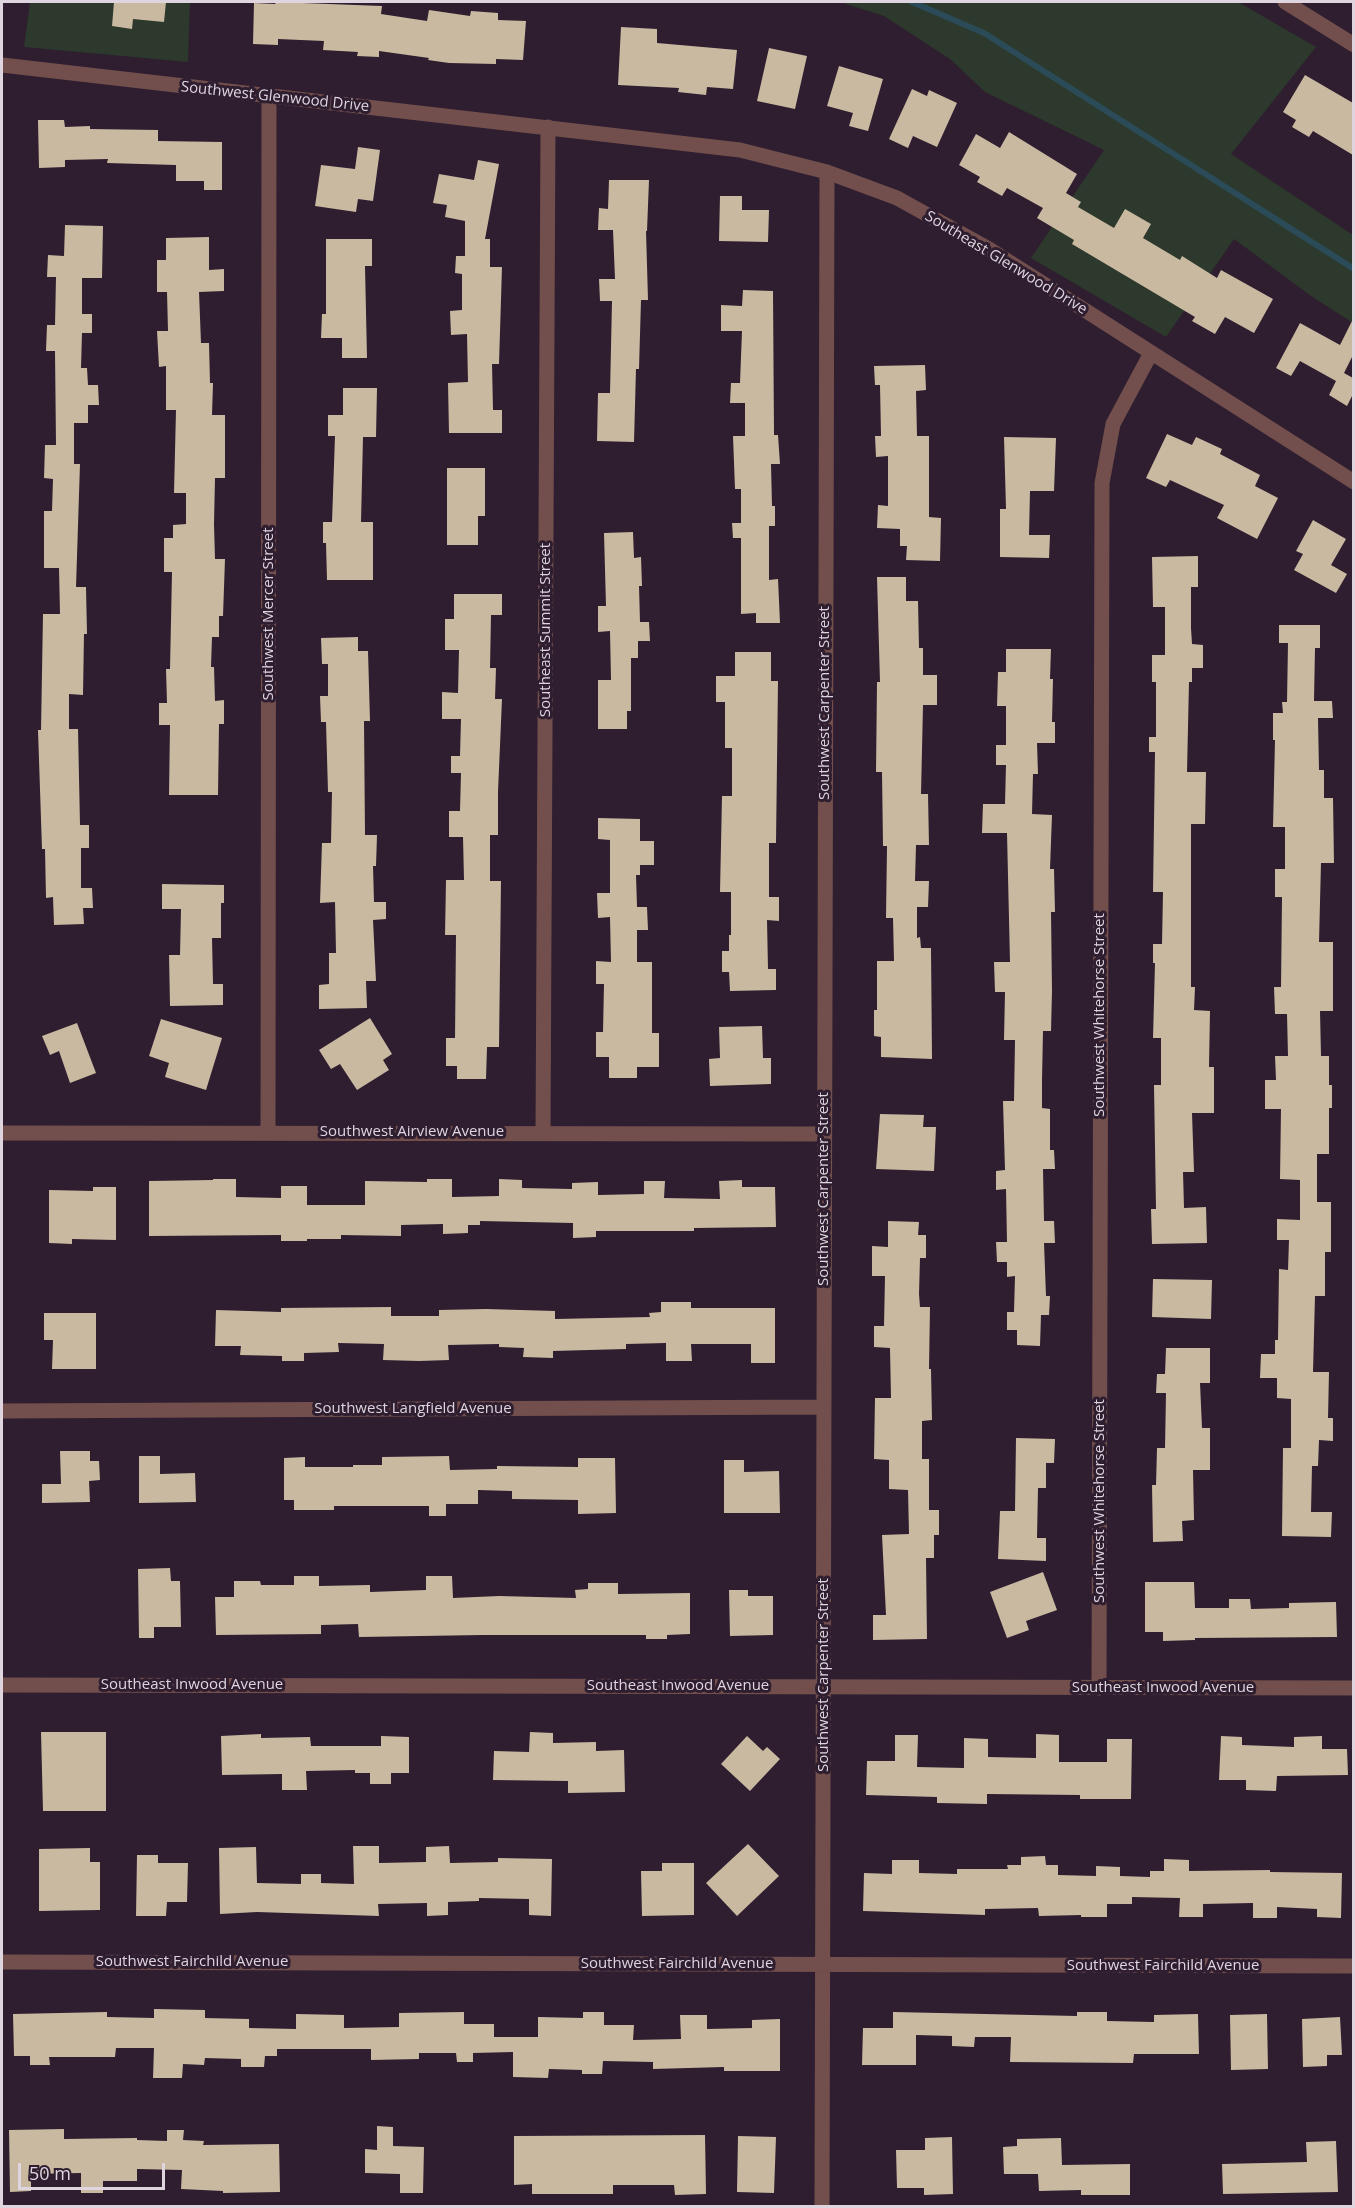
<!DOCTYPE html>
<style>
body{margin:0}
#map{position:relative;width:1355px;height:2208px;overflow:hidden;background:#2e1e2f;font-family:"Open Sans",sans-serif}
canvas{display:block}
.frame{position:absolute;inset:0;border:3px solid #dfd5df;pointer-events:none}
.scale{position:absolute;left:18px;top:2163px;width:147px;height:27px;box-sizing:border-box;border:3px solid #dfd5df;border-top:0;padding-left:8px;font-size:18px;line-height:21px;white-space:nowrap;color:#dfd5df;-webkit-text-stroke:4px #2e1e2f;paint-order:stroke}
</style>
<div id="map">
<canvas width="1355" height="2208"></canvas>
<div class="frame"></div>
<div class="scale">50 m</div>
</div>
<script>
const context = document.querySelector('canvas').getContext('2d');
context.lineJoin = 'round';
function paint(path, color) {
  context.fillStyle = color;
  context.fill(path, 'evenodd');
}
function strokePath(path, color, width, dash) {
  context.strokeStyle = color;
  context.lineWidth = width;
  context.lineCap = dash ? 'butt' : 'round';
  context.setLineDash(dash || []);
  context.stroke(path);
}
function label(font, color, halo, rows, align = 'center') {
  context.font = font + ' "Open Sans",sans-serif';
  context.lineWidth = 6;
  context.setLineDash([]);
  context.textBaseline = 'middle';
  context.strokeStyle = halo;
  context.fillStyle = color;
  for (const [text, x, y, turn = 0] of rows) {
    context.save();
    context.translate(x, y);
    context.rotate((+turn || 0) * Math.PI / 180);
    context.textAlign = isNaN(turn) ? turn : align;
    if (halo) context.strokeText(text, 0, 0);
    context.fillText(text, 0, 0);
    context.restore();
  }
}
paint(new Path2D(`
 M30,2H190L188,62L24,47Z
 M840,2H1238L1316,47L1231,154L1353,235V323L1311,296L1234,239L1166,337L1031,258L1104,150L985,92L950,59L884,16Z`), '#2d392c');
strokePath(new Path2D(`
 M912,2L984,33L1354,269`), '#2a4b57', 6);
paint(new Path2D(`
 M114,2H166L164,22L133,19L132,29L112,26Z
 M276,2L382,6L381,14L427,21L429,10L470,16L471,11L498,13V20L526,21L523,60L496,59V64L449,63L428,60L429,58L379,51V57L357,56L358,52L323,50L324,41L278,39V45L253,44L254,3L275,4Z
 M621,27L657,29V43L737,50L733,89L707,87L706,95L678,92L679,88L618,85Z
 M769,48L807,56L795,109L757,101Z
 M839,66L883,79L868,131L849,126L853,113L827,106Z
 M1305,75L1353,103V155L1313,131L1309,137L1292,127L1296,120L1283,112Z
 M912,89L927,96L929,90L957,103L937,147L913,136L908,148L889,139Z
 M38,120H64L65,127L90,126V129L158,130V141L222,142V190H204V181H176V165L107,163L108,159L65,160V167L39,168Z
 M1009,132L1077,174L1066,193L1081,202L1078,207L1114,228L1125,209L1151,224L1143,238L1180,260L1182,256L1217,278L1221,270L1273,299L1254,333L1225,317L1215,334L1192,321L1195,317L1072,244L1074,240L1037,218L1043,208L1007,188L1002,196L977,182L980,177L959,165L976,134L1000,148Z
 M358,147L380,150L373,201L358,199L356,212L315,206L321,165L355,169Z
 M478,160L499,164L485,239H490V267H502L499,364H492L493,410H502V433H449L448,383L468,382L467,334L451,335L450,311L462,310V274L455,273L456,256H465V221L445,217L447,205L433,203L439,174L474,180Z
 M609,180H649L647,231H646L648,300H641L639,369H636L634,442L597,441L598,393H610L612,301H600L599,279H615L613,230H598L599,208L608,209Z
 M720,196H742V210H769L768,242L719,241Z
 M65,225L103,226L102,278H82V314H92V333H82L81,368H87L88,385H98L99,405H88V423H74V464H80L76,587H86L87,634H84L83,695L69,694V729H78L80,825H89V848H81V888H92L93,908H83L84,924L54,925L53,897L46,898L45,849H42L38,730H41L43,614H60L59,568H44V511H52L53,479L44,478L45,445H56L55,351H46L47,325H55L56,277H47L48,255L64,256Z
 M209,237V270L224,269V291L199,292L201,343H209L210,383H213L212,415H225V478H215L214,524L215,559H225L223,616H219V637H212L211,667H214L215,701L224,700V724H219L218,795H169L170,725H159V703H167L166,669H170L172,572H164V538H173V525L186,524V493H174L176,410H166V366L159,367L157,331H168L167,292H157V260H166V238Z
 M326,239H372V266H365L367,358H342V338H321L322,314H326Z
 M743,290L773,291L774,435H778L780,464H771L772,506H775V526H769V580L778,579L780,623H756V613L741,614V538H733L732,523H741V489H735L733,436H745V403H730L731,383H740L742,331H721V305L742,306Z
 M1353,319V355L1344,373L1353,378V394L1347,406L1329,395L1336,381L1300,361L1291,376L1276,368L1300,323L1340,345Z
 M925,365L926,390L916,391L917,436H929V517L941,518L940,561L906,560L907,546H900V529L877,528L878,505L888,506V456L876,457L875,436H881L880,385H875L874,366Z
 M343,388H377L376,437H363L361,522H373V580H327L326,543H323V522H332L335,436H328V415H343Z
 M1167,434L1192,445L1196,437L1222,449L1220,454L1260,475L1255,486L1278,498L1257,539L1217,518L1224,505L1170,480L1166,487L1146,478Z
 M1004,437L1056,438L1054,491H1030L1029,535H1050L1049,558L1000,557V509H1006Z
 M447,468H485V516H478V545H447Z
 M1313,520L1346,539L1331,565L1347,574L1336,593L1294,570L1303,554L1296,551Z
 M633,532L634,558L641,557L642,586H639L640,622H649L650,641H638V658H631V711H627V729H598V680H611L610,631L598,632V606H606L604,533Z
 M1198,556V587H1191V628L1192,644L1203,645V668H1192V682H1189L1187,772H1206L1205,824H1191V987H1195L1194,1010L1210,1011L1209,1067H1214V1113H1192L1194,1172H1183L1184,1208L1206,1207L1207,1243L1152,1244L1151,1209H1156L1154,1085H1161V1038H1153L1155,963H1153V944H1162L1163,892H1153L1155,752H1149V737H1156V682H1152V655H1165V607H1153L1152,557Z
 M877,577H906V601H918L919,648H923V675H937V705H923L921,794H928L929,845H916L915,881H929L928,907H917V938L920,937L921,948H931L932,1059L881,1057V1037L874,1036V1010H877V961H894L893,918H886L887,846H883L882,772H876L877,682H880Z
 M454,594H502V615H491L490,668H496L495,699H502L498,792V835H490V881H501L499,1047H487L486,1079H457V1066H446V1038H455L456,935H445L446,880H464L463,837H449V811H460L461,773H451V756H460L461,719H442V692L458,693L459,650H445V619H454Z
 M1279,625H1320V648H1315L1314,701H1332L1333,718H1318L1319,770H1324V798H1333L1334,863H1321L1319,942H1333V1011H1320L1321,1056H1329V1085H1332V1108H1329V1154H1317V1202H1331V1252H1325V1296H1315L1313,1372H1329L1328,1418H1333V1441L1319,1440L1318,1466H1312L1311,1512H1332L1331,1537L1282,1536L1283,1448H1291V1399L1277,1398V1378H1260L1261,1354H1275V1340H1278L1279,1269L1288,1270L1289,1240H1277V1219L1300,1220V1180L1280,1179L1281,1109H1265V1080H1276L1275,1056H1288L1287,1014H1275L1274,987H1281L1282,897H1275V869H1285V827H1273L1275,740H1273V713H1283L1282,702H1287L1288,643H1279Z
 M358,637V651H368L370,721H364L365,835H377L376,866H373L374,902H386V919L373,920L376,981H366L367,1008L319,1009V985L329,984V953H336L335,902L320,903L322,843H331L332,792H328L326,722H321L320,696H328V664H322L321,638Z
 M1006,649H1051L1050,679H1053L1052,722H1055V743H1037L1038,774H1033L1032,814L1052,815L1050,869H1054L1055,912H1051L1052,991L1051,1031H1043L1042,1080V1108L1050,1109V1150H1054L1055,1169H1043L1044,1221H1054L1055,1243H1044L1046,1296H1050L1049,1315H1041L1040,1346L1017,1345V1330H1007V1312H1014L1015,1276L1007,1277V1262H997L996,1242H1007L1006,1189L996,1190V1171L1005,1170L1003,1101H1014L1015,1040H1004L1005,992H995L994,962H1010L1007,833H982L983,804H1005L1006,765H996V745H1006V706H997L998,672H1006Z
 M735,652H771V681H778L776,843H769V897H779V921L767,920L768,969H776V990L730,991L729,972H722V951H729V935H731V892H720L722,796H732V748H725V702H716V676H735Z
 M598,818L640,819V841H654V865H640V875H636L637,907H647L648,930H637V962H652V1033H659V1067H637V1078H609V1057H596V1032H603L604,984H596V961L611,962L610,917L598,918L597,893H610V840L598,839Z
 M162,884L224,885V903H221V938H212L213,984H223V1005L170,1006L169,955H180L181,909H162Z
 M370,1018L392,1054L383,1060L389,1070L357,1090L340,1064L331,1069L319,1050Z
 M161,1019L222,1038L206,1090L165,1077L169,1063L149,1056Z
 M77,1023L96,1073L70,1083L59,1051L50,1055L42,1036Z
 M762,1026L763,1058H771V1084L710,1086L709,1059L720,1058L719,1027Z
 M880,1114L924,1115L923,1127H936L934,1171L876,1169Z
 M213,1179H236V1197L281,1198V1186H307V1205H365V1181L427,1182V1179H452V1197L499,1196V1179L522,1180V1188L572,1189V1183L598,1182V1195L644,1194V1181H665L664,1198L720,1199L719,1181L742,1180V1187H775L776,1227L694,1228V1231H596V1237L573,1238V1223L480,1221V1225H468V1233L443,1234V1224L401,1225V1236L341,1235V1239H307V1241H281V1235L149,1236V1181L213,1180Z
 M93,1187H116V1240L72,1239V1244L49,1243V1190L93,1191Z
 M888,1221L919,1222L918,1235H926V1258H920L919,1294L920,1307H930L929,1369H931L932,1420L922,1421V1459H929V1510H939V1535H934V1558H926L927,1639L873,1640V1615H886L882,1535L909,1534L908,1490L889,1489V1460L874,1459L875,1398H891L890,1348L874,1347V1326H884L885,1276H872V1246L888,1247Z
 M1153,1279L1212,1280L1211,1319L1152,1317Z
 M661,1302H691V1308H775V1363H751V1344H691L692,1361H666V1343L626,1344V1349L553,1351V1358L523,1357L524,1348L499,1347V1344L448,1345L449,1360L419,1361L383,1360L384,1344L338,1343L339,1352L304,1353V1361H282V1356L240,1355L241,1346H215L216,1310L281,1312V1308L391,1307V1316H439V1310L486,1309L555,1311V1319L650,1317L649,1313L661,1312Z
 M44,1313H96V1369H52L53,1340H44Z
 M1166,1348H1210V1383H1200L1202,1428H1210V1470H1193L1194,1520L1182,1521L1183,1541L1153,1542L1152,1485H1156L1157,1448H1165L1166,1393H1156L1157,1374H1165Z
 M1016,1438L1055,1439L1054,1463H1046V1488H1038L1037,1538H1046V1561L998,1559L1000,1511H1015Z
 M60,1451H90V1461H99L100,1480L89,1481L90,1502L42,1503V1484H61Z
 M139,1456H160V1474L195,1473L196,1502L139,1503Z
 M449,1456L450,1470L497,1469V1466L578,1467V1458H615L616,1513L578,1514V1500L512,1499V1491L478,1490V1504H446V1516H429V1506H334V1510H294V1500H284V1458L305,1457V1467H353V1465H382V1457Z
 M724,1460H744V1472L779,1471L780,1513H724Z
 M170,1568L171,1581H180L181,1627H154V1638H139L138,1569Z
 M1043,1572L1057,1610L1026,1621L1029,1630L1007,1638L990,1592Z
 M294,1576H319V1586L370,1585V1592L426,1590V1576H452L453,1598L499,1596L576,1598L575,1590L588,1589V1583H618V1594L690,1593V1634L667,1635V1639H646V1635H483L359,1637L358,1624L321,1625V1634L216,1635L215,1597H234V1581H260L261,1585H294Z
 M1145,1582H1194L1195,1608H1229V1599H1250L1251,1609L1289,1608V1603L1336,1602L1337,1637L1195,1638V1640L1163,1641V1632H1145Z
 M729,1590H748V1596H773V1635L730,1636Z
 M41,1732H106V1811H43Z
 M530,1732L553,1733V1743L596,1742V1751L624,1750L625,1792L568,1793V1781L493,1780L494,1751L529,1752Z
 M261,1734V1738L310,1737L311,1746H381V1736L409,1737V1773H391V1784H370V1773H355V1770L306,1771L307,1790H282V1774L222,1775L221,1736Z
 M1036,1734L1059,1735V1762H1107V1739H1132L1131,1799H1080V1795L987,1794V1804L937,1803V1797L866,1795L867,1761H895V1735H918L917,1767L964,1768V1738L988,1739V1757L1036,1758Z
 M747,1736L763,1751L767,1747L780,1759L750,1791L721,1764Z
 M1221,1736L1242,1737V1745L1294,1747V1737L1322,1736V1749H1347L1348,1775L1277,1776L1276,1791L1246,1790V1780H1219Z
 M748,1844L779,1876L737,1916L706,1883Z
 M353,1846H379V1863L426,1862V1847L449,1846L450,1863L498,1862V1858L552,1859L551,1916L529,1915V1899L479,1898V1901L448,1902V1915L427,1916V1903L378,1904L379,1916L257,1912L220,1914L219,1848L256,1847L257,1883L301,1884V1874H321V1883L354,1884Z
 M90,1848V1862H100V1910L39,1911V1849Z
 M137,1855H158V1863H188L187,1902H167L166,1916H136Z
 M1045,1856L1046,1865H1058V1875L1096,1876V1866L1120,1867V1876L1150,1877V1871H1164V1859L1189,1860V1871L1270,1870V1872L1342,1873L1341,1918L1317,1917V1909L1277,1907V1918H1253V1903L1203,1904V1917H1179L1180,1898L1132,1897V1904H1107V1917H1081V1915L1039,1916L1038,1908L985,1909V1915L863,1911L864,1873L892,1874V1860H919V1873L957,1874V1869H1008L1007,1865H1021V1857Z
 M662,1863H694V1915L642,1916L641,1871H662Z
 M154,2009L205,2010V2018L249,2019V2028L296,2029V2014L344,2015V2028L399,2027V2013L464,2012V2024H494V2037H538V2017L583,2018V2012H604V2025H634L633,2040L681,2039L680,2015H707V2029L752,2028V2020L780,2019V2071H724V2067L653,2069V2062L603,2061L602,2074H582V2070L549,2069L548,2078L513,2077V2052L473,2053V2062H457L456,2053H419V2059L371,2060V2049H277V2056H265L264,2067H241V2059L205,2058L204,2065L183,2064L182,2078H153L154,2048H116L115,2057H49L50,2065H30V2056H14L13,2014L107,2012V2017L154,2018Z
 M893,2012L1077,2016V2012H1107V2021L1154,2022V2015L1198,2014L1199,2054H1134L1133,2063L1010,2062L1011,2037H975L974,2047L952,2046V2036L916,2035V2065H862L863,2028H893Z
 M1267,2014L1268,2069L1231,2070L1230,2015Z
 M1340,2017L1342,2055H1327V2066L1303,2067L1302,2019Z
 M377,2126L393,2127V2146L424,2147L423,2193H400V2174L365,2173V2149L377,2150Z
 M64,2129V2139L137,2138V2140L167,2141V2130H184L183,2140L204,2141L203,2145L279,2144L280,2192L223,2193V2191L181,2189L182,2170L137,2169V2181H103V2193H81V2173L31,2174V2191L10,2192L9,2130Z
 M705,2135L706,2194L675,2195L674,2185H613V2194H532V2184L514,2185V2136Z
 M738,2136L776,2137L774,2193L737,2192Z
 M952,2137L953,2194L924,2195V2188H897L896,2150H925V2138Z
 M1061,2138L1062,2165L1130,2164V2195H1081V2190L1039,2191L1038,2174H1004L1003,2147L1017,2146V2139Z
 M1336,2141L1338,2192L1223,2194L1222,2164L1307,2162L1306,2142Z`), '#c9b9a1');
strokePath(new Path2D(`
 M1285,2L1354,45
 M2,65L740,150L827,172L897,198L989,249L1354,482
 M268,1132L269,97
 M2,1133L823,1134
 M543,1133L548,127
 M2,1411L824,1407
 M2,1685L1354,1688
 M1099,1688L1102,483L1113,424L1151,353
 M2,1962L1354,1966
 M822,2206L827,172`), '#724f4d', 15);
label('15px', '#dfd5df', '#2e1e2f', [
 ["Southwest Glenwood Drive",275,97,6],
 ["Southeast Glenwood Drive",1006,263,31],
 ["Southwest Mercer Street",269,614,-90],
 ["Southeast Summit Street",546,630,-90],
 ["Southwest Carpenter Street",825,703,-90],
 ["Southwest Whitehorse Street",1100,1015,-90],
 ["Southwest Airview Avenue",412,1132],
 ["Southwest Carpenter Street",824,1189,-90],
 ["Southwest Langfield Avenue",413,1409],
 ["Southwest Whitehorse Street",1100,1501,-90],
 ["Southwest Carpenter Street",824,1675,-90],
 ["Southeast Inwood Avenue",192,1685],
 ["Southeast Inwood Avenue",678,1686],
 ["Southeast Inwood Avenue",1163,1688],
 ["Southwest Fairchild Avenue",192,1962],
 ["Southwest Fairchild Avenue",677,1964],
 ["Southwest Fairchild Avenue",1163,1966]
]);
</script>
